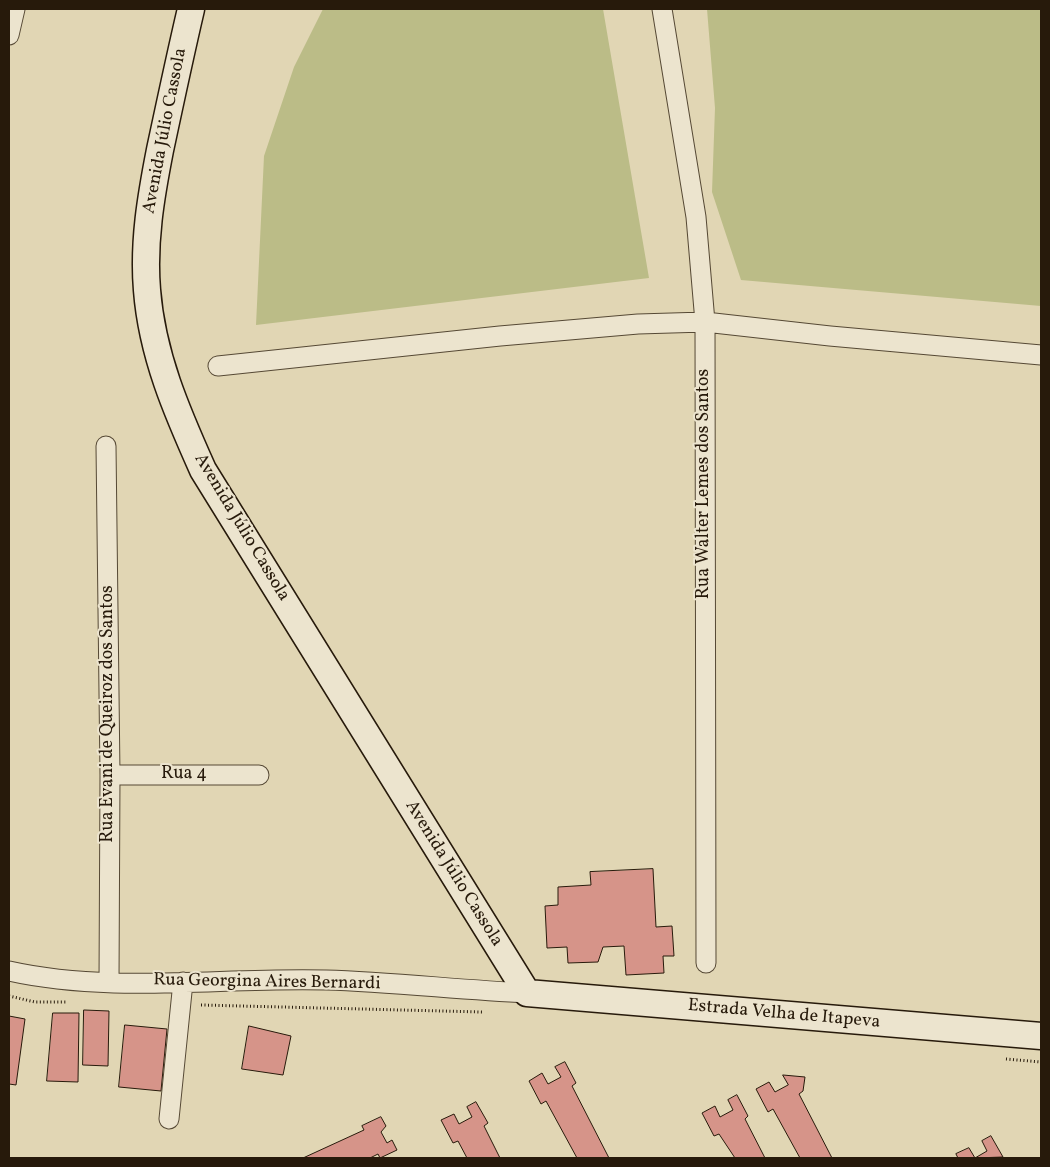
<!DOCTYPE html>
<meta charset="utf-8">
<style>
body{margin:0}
#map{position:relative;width:1050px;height:1167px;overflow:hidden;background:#e1d6b4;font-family:Vollkorn,serif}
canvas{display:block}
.frame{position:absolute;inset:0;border:10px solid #271a0b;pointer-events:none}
</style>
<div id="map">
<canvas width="1050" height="1167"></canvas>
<div class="frame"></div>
</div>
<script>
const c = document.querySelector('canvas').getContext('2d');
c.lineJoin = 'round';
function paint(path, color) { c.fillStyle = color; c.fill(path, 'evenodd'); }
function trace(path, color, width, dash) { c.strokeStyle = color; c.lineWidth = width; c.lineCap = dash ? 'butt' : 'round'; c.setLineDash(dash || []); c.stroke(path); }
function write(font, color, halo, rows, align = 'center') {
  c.font = font + ' Vollkorn,serif'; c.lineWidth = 4; c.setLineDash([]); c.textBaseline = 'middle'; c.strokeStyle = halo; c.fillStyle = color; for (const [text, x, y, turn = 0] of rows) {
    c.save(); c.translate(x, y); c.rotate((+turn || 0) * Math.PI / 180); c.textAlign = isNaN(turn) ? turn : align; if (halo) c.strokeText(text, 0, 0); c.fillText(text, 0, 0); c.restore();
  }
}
paint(new Path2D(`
 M323,9H603L649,278L256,325L264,156L294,67Z
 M707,9H1041V306L741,280L712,192L715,108Z`), '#bbbc87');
const building = new Path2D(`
 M653,869L656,927L672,926L674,956H663L664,973L626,975L624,946L603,947L598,962L568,963L567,947L547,948L545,906L558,905V887L591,885L590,872Z
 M84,1010L109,1011L108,1066L83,1065Z
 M53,1013H79L78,1082L47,1081Z
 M9,1016L25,1019L16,1085L9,1084Z
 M125,1025L167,1029L161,1091L119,1087Z
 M249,1026L291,1036L283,1075L242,1069Z
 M565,1062L576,1083L572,1086L609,1158H577L546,1101L541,1104L529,1081L542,1073L548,1084L561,1077L555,1067Z
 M783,1075L805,1077L803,1091L799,1094L832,1158H800L773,1109L768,1112L756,1089L769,1082L775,1092L788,1085Z
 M737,1095L748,1116L745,1119L765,1158H735L719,1134L714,1136L702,1113L715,1106L720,1117L733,1110L728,1100Z
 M476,1102L488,1123L484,1126L500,1158H467L458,1141L453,1143L441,1120L454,1114L459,1124L472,1117L467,1107Z
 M381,1117L386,1126L381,1132L387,1143L392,1140L397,1150L380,1158L378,1154L370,1158H303L364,1130L362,1126Z
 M991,1136L1003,1157L975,1158L987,1151L982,1141Z
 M969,1148L975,1158H958L956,1154Z`);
paint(building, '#d69489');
trace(building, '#271a0b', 1);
const street = new Path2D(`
 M662,9L696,217L705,322L706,963
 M9,35L15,9
 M218,366L500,336L638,324L705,322L830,336L1041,355
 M106,446L110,775L109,982
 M110,775H259
 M9,971C112,994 221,977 326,980C393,982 460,990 527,993
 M169,1119L183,982`);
const secondary = new Path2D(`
 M191,9C180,56 170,103 160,150C151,196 143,242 147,290C152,355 177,412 203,470L527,993L1041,1036`);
trace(street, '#564935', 21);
trace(secondary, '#271a0b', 29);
trace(new Path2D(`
 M9,996L35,1002H67
 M201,1005L482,1012
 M1006,1059L1041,1062`), '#271a0b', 3, [1, 2.5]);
trace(street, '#ece4ce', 19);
trace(secondary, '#ece4ce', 26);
write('18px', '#271a0b', '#ece4ce', [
 ["Avenida Júlio Cassola",166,131,-79],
 ["Rua Walter Lemes dos Santos",705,484,-90],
 ["Avenida Júlio Cassola",241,528,59],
 ["Rua Evani de Queiroz dos Santos",109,714,-90],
 ["Rua 4",184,775],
 ["Avenida Júlio Cassola",453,874,58],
 ["Rua Georgina Aires Bernardi",267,983,1],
 ["Estrada Velha de Itapeva",784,1015,5]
]);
</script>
